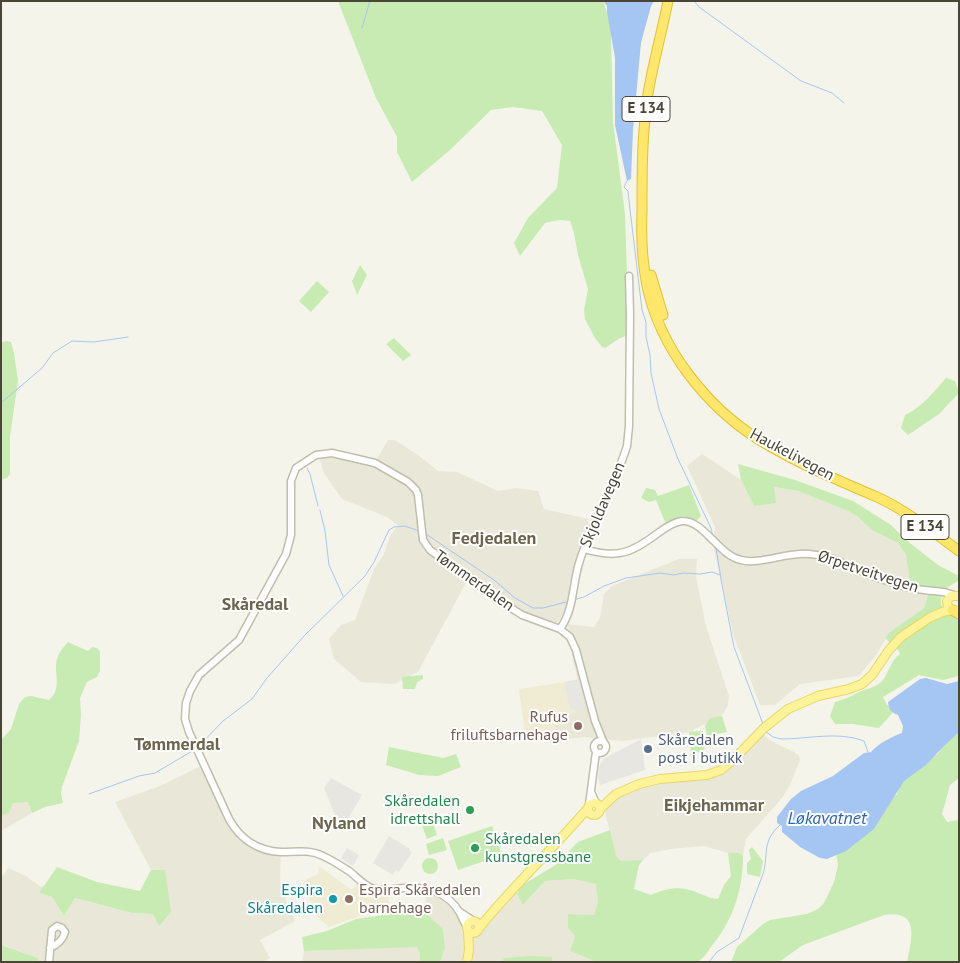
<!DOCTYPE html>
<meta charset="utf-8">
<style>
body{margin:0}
#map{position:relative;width:960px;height:963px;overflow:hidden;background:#f5f4ea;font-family:"PT Sans",sans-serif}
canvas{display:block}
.frame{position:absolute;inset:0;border:2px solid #4a4637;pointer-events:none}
</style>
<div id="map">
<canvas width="960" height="963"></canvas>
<div class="frame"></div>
</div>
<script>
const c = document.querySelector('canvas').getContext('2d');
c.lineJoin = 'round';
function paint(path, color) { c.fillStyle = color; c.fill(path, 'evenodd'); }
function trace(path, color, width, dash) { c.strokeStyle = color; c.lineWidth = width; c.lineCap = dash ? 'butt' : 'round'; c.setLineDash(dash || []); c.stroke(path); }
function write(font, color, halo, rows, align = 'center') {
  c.font = font + ' "PT Sans",sans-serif'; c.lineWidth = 4; c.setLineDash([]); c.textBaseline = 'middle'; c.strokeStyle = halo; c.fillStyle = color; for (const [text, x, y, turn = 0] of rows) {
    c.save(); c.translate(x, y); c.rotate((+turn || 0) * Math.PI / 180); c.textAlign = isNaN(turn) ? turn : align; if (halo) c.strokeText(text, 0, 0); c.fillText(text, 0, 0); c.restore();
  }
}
paint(new Path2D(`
 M388,440H395L418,455L438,471L457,472L498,491L516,488L538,491L544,509L588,519L589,529L566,609L558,622L535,620L468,579L418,672L394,684L361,682L334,659L329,639L341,625L355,620L374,569L384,554L390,536L396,528L399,526L387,517L342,499L324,473L319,457L341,452L363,459H377Z
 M702,454L741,480L754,506L774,487L798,491L848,511L857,516L872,530L898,543L906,555L910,582L928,595L924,608L890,632L876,655L859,676L800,684L775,705H760L733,634L713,545L715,527L687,466Z
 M679,559H697L696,577L706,626L729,696L728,705L724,713L715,720L694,729L692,732L622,741L584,737L569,739L565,731L563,730L551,733L541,702L578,681L573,661L568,624L594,627L600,618L604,594L612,586Z
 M762,731L766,737L775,743L794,752L799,756L800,760L790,785L782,798L746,839L743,856L739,853H728L704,846L671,849L651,853L643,860L629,862H621L616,857L605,812L613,796L636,785L722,770Z
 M203,765L235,826L261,848L281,849L280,881L282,891L295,921L260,940L270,958L263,962H38V958L1,945V879L8,868L26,876L41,887L45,885L39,893L52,897L64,916L75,898L132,913L153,914L159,925L165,870H151L115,802L160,786Z
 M24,801L28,802L32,813L1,831V816L9,813L13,803Z
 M573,879L597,884L598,902L594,915L568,914V928L575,936L570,951L596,962H553L552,957L504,958L501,962H440L445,948L443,929L423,911L425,907L427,889L438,893L467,921L477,929L518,890L517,894L523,905L545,881Z
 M405,947H417L420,954L419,962H302L304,951Z`), '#e9e7d8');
paint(new Path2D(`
 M564,682L570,708L576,710L575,714H568L567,725L559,727L558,725L554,726L555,729L525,735L519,689Z
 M319,866L352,890L358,883L372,893L387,892L390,905L329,927L316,916L303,881L318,874Z`), '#efecd3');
paint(new Path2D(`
 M338,1H603L610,21L611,34L613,122L625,214L629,335L620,338L605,348L602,347L595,338L585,319L584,310L588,289L578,255L574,233L570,221L559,220L545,223L520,256L514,243L528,218L557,188L562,145L542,111L513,107L491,110L450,150L412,182L397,152V137L376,98Z
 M360,265L367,275L357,295L352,281Z
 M317,281L329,292L311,312L299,301Z
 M394,338L411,355L403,361L386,344Z
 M7,341L11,342L14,353L18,381L10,436V474L7,478L1,480V342Z
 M946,378L955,381L959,393L939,414L908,435L901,428L905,415C922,407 934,392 946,378Z
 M738,464L795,480L853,501L891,525L906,540L938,565L957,575L959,580C955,584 949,585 945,590C935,603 944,615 959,616V676L943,680L919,675L883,697L887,705L896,709L879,728L853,724H835L830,716L835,702C844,699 849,698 857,693C865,688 875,689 882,681C890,672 890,660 900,654L899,651L885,638L890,632L924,608L928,595L910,582L906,555L898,543L872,530L857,516L848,511L798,491L774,487L776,503L754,506L741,480Z
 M689,485L701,516L695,522L684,516L665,522L656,500L649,502L641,498L646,488L655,490L658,496Z
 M68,642L88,651L92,647L97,648L100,652V671L97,677L87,682L80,698L81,715L79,741L62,787L61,793L63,803L45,807L32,813L28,802L13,803L9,813L1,816V740L11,729L19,704L25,697L31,696L49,700C63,689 53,671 57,659C59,652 64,647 68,642Z
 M423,675V679L417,682L415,689H403L402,677Z
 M722,716L727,732L707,736L705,726L710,718Z
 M959,730V778L950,785L942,814L947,822L959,820V962H907C912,939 920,909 884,915L803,945L779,962H731L737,947L763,924L770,920L807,914L818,909L824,903L834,882L838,865L835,848L842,845L897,794L902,779L922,760L938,754L949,735Z
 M703,731L704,752L691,753L689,732Z
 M389,747L443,758L456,754L461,767L438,776L419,775L386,765Z
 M431,817L437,835L427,839L420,820Z
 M492,826L502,855L458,870L448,841Z
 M610,830L616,856L621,861L643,860L639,865L634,889L651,895C667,888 681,885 698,893C704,895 711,899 718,899L724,885L731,876L728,853H739L743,856C743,888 734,918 714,943C709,949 706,956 699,961L596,962L570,951L575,936L568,928V914L594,915L598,902L596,884L573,879L545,881L523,905L517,894L521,886L557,864L578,842Z
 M443,838L447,850L429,855L426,844Z
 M752,847L763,861L760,877L747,874V863L751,859L749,850Z
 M422 866a8 8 0 1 1 16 0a8 8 0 1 1-16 0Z
 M57,867L97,882L140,891L151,870H165L171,912L159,926L153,914L132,913L75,898L64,916L52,897L39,893Z
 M410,909L423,911L443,929L445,948L440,962H419L420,954L417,947L304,951L302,937L327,931L356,919L391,914Z
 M1,945L38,958V962H1Z
 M531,956L552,957L553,962H501L504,958Z`), '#c7ebb2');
paint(new Path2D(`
 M579,679L588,707L576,710L570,708L564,682Z
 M641,739L645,770L600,785L598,778L600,764L605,758Z
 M331,778L362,795L345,824L338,822L324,788Z
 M389,836L410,849L409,850L412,852L399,872L396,870L393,875L373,863Z
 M347,848L359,855L353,866L341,858Z`), '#e7e6e1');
paint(new Path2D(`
 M603,1H654L651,6L641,43L633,130L631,179L627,181L615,125V58L607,12V6Z
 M926,678L947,684L959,681V732L943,747L926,765L904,781L874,829L846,851L827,859L820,858L800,847L782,832V826L777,823V817L791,799L801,791L833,776L864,753L871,752C879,743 891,737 902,733L903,726L898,715C891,712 889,710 888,702L920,679Z`), '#a5c6f3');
trace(new Path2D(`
 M694,1L699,7L801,81L832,93L844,103
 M362,28L370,1
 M627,181L624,187L628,191L629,201L642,310L646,322V337L650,355L651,373L659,409L678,459L711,528L713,537
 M1,403L42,368L53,353L72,341L94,342L128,337
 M307,468L310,474L318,506
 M320,510L325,531L329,565L343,596
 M426,534L494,580L515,598L533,608H543L570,601
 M716,548L722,585L734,647L763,724
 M573,600L584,597L604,586L626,578L660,573L674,575L683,573L700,574L712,572L720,575
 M765,731L773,737L781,739C809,739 837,731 864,741L868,752
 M199,746L223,721L252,699L267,678L305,635L365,576L374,562L389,530L394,527L404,526L420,531
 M89,794L139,776L155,773L194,750
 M709,962L717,952L739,938L763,874C769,854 761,842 780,825`), '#a5c6f3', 1);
const minor = new Path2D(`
 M584,549C617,559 632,553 658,533C665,528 673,522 682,521C704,520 718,555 741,560C760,565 786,552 809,554C836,556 858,572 884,580C897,584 911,589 924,590C938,592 940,590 954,595
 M560,629C575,608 572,583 580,560C593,521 615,485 627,446L629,426L630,315L629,276
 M594 747a6 6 0 1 1 12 0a6 6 0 1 1-12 0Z
 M591,792L596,803
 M589,805L596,752
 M460,912L472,920
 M467,927C464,922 462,918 460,913C448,892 426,886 404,888C394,889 384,891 374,889C364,886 357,877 349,871C341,866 332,860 323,856C309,849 296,852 281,852C258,851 240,839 229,819L189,732L185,719L186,703L190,691L199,675L239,640L286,554L291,535V481L296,468L316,455L332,453L375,463L408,482L416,490L418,495L423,540L430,550L511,608L522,615L560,629L570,637L576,650L595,721L603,741
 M49,962L52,930L57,926L62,928L65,932C63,940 57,945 50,948`);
const major = new Path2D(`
 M955,610L948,608L947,601L951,596H959
 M588 809a6 6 0 1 1 12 0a6 6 0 1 1-12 0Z
 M600,809L616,794L639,784L660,779L707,775L721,770L732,761L764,728L788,709L818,696L849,689L862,684L872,675L889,650L901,637L929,618L942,612L952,610
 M467 927a6 6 0 1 1 12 0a6 6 0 1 1-12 0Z
 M479,928C513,886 553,849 588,808
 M467,962L469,950L468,931`);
const highway = new Path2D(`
 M668,1C662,32 653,63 648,94C642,133 642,171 642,211C641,236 642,261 647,286C660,348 706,406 758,439C795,462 837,480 877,497C906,510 933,532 959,551
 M651,275L663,315
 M952,610L959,614`);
trace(minor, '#c1beac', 9);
trace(major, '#e8d765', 10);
trace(highway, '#e3c136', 11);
trace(minor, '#fff', 6);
trace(major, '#fff399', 8);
trace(highway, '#ffe76b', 9);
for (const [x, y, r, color] of [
 [578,726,5,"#8d6e63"],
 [648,749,5,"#5c6f8a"],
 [470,810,5,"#2e9e5b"],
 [475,848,5,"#2e9e5b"],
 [333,899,5,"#0f9aa8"],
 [349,899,5,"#8d6e63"]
]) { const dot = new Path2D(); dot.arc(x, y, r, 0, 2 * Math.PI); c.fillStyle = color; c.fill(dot); trace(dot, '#fff', 2); }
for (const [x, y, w] of [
 [646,109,48],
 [925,527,48]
]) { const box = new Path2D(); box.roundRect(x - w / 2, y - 12.5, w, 25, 4); c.fillStyle = '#fff'; c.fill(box); trace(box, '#4a4637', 1); }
write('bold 15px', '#4a4637', null, [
 ["E 134",646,109],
 ["E 134",925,527]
]);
write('16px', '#4a4637', '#fff', [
 ["Haukelivegen",792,455,28],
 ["Skjoldavegen",603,505,-67],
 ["Ørpetveitvegen",868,572,18],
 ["Tømmerdalen",474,581,35]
]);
write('16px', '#785e54', '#fff', [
 ["Rufus",568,717],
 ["friluftsbarnehage",568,735],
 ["Espira Skåredalen",359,890,"left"],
 ["barnehage",359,908,"left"]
], 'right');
write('16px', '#4e5e75', '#fff', [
 ["Skåredalen",658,740],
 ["post i butikk",658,758]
], 'left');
write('16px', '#27864d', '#fff', [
 ["Skåredalen",460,801],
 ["idrettshall",460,819],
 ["Skåredalen",485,839,"left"],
 ["kunstgressbane",485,857,"left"]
], 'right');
write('16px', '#0d838f', '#fff', [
 ["Espira",323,890],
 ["Skåredalen",323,908]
], 'right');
write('bold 18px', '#6d664e', '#fff', [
 ["Fedjedalen",494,539],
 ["Skåredal",255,605],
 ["Tømmerdal",177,745],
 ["Eikjehammar",714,806],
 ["Nyland",339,824]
]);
write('italic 18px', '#2b66bb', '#fff', [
 ["Løkavatnet",827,819]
]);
</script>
